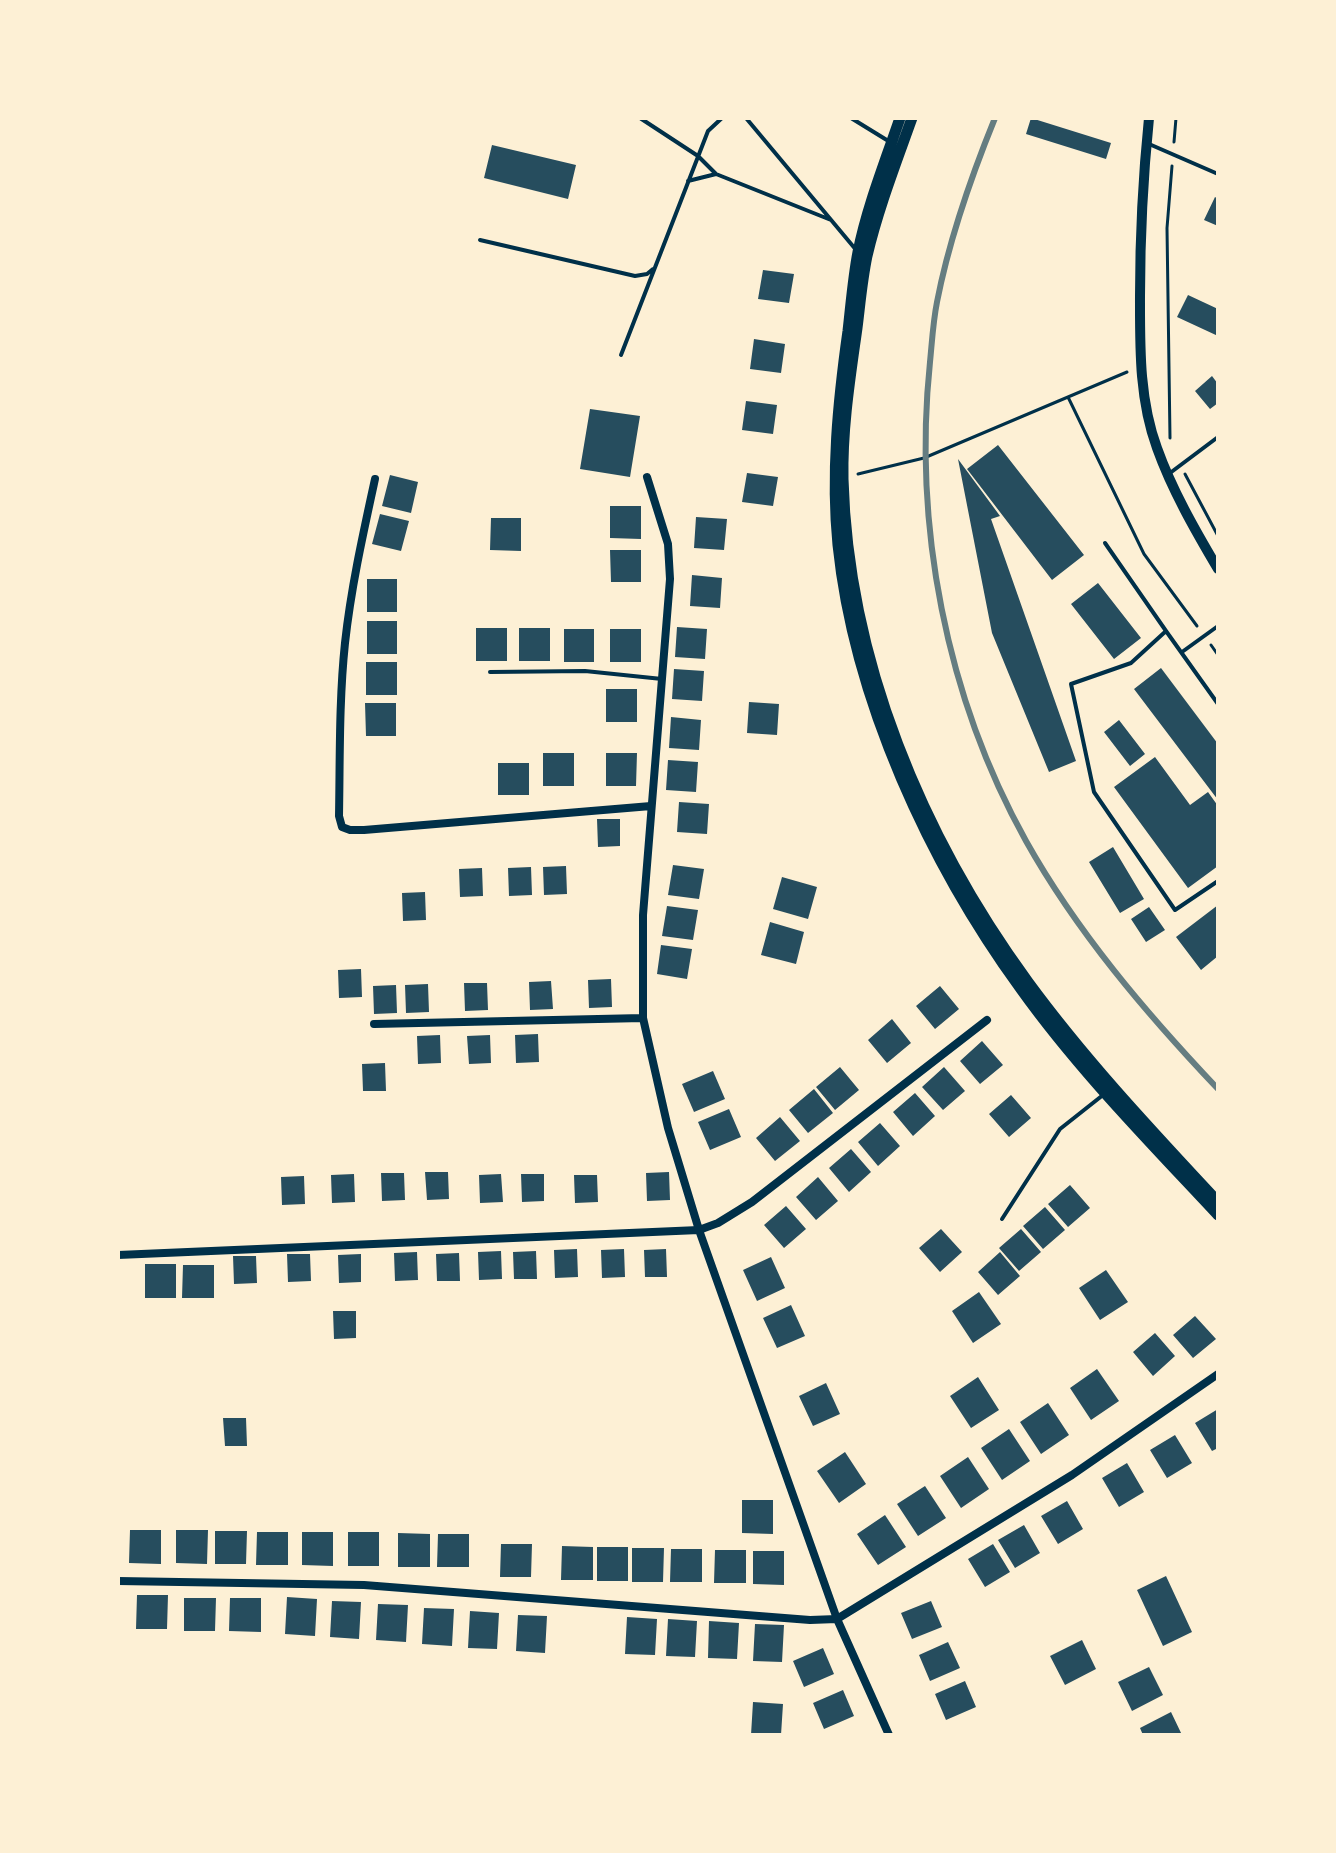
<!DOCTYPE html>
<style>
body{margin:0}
#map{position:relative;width:1336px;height:1853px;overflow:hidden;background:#fdf0d5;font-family:"Work Sans",sans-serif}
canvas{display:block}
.frame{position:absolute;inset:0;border:120px solid #fdf0d5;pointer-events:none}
</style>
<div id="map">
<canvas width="1336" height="1853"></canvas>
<div class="frame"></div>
</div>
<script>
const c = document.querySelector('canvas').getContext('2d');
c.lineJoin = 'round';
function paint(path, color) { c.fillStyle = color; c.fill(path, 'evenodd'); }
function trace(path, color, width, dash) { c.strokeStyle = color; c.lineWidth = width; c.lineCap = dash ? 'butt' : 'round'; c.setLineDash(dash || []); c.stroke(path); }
paint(new Path2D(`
 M1031,118L1111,143L1106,159L1026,134Z
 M492,145L576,165L568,199L484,178Z
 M1215,197L1218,199V226L1204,220Z
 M763,270L794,274L789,303L758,299Z
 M1188,295L1218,309V336L1177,317Z
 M754,339L785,344L781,373L750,369Z
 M1212,376L1218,384V403L1210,409L1195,391Z
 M746,401L777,405L773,434L742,430Z
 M590,409L640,416L630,477L580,469Z
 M998,445L1084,555L1052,580L967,469Z
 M958,459L1000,516L991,519L1076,761L1049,772L992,633Z
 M747,473L778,477L773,506L742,502Z
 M390,475L418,482L411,513L382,506Z
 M610,506H641V539L610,538Z
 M380,514L409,521L401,551L372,544Z
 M696,517L727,519L724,550L694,548Z
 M491,518H521V551L490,550Z
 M610,550H641V582H611Z
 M692,575L722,578L720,608L690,606Z
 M367,579H397V612H367Z
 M1098,583L1141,638L1114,659L1071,604Z
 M367,621H397V654H367Z
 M677,627L707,629L705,659L675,657Z
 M476,628H507V661H476Z
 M519,628H550V661H519Z
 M564,629H594V662H564Z
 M610,629H641V662H610Z
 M366,662H397V695H366Z
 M1161,668L1218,744V800L1134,689Z
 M674,669L704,671L702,701L672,699Z
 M606,689H637V722H606Z
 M749,702L779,704L777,735L747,733Z
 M365,703H396V736H366Z
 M671,717L701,720L699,750L669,748Z
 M1119,720L1145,754L1130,766L1104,732Z
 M543,753H574V786H543Z
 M606,753H637L636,786H606Z
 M1155,757L1190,805L1208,792L1218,806V866L1188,888L1114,787Z
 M668,760L698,762L696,792L666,790Z
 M498,763H529V795H498Z
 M679,802L709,804L707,834L677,832Z
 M597,819H620V846L598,847Z
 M1113,847L1144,899L1120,913L1089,862Z
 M673,865L704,869L699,899L668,895Z
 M566,866L567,894L544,895L543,867Z
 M531,867L532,895L509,896L508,868Z
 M482,868L483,896L460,897L459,869Z
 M782,877L817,887L808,919L773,909Z
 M425,892L426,920L403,921L402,893Z
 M1218,905V956L1201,970L1176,937Z
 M667,906L698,910L693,940L662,936Z
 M1149,907L1165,930L1146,942L1131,919Z
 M770,922L804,932L796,964L761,955Z
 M661,945L692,949L687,979L657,974Z
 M361,969L362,997L339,998L338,970Z
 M611,979L612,1007L589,1008L588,980Z
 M551,981L553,1009L530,1010L529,982Z
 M464,983H487L488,1010L465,1011Z
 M428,984L429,1012L406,1013L405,985Z
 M396,985L397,1013L374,1014L373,986Z
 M940,986L959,1009L935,1029L916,1006Z
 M892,1019L911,1043L887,1063L868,1040Z
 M538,1034L539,1062L516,1063L515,1035Z
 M440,1035L441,1063L418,1064L417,1036Z
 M490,1035L491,1063L469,1064L467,1036Z
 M982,1041L1003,1065L980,1084L960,1061Z
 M385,1063L386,1091H363L362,1064Z
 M840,1067L859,1090L835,1110L816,1087Z
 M944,1067L965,1091L943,1110L922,1087Z
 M713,1071L725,1099L694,1112L682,1084Z
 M814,1089L833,1113L808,1133L789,1110Z
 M915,1093L935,1116L913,1136L893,1112Z
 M1011,1095L1031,1118L1009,1137L989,1114Z
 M729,1109L741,1137L710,1150L698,1122Z
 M780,1117L800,1141L775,1161L756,1138Z
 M880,1123L900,1146L878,1166L858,1142Z
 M851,1149L871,1172L849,1192L829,1168Z
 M425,1172H448L449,1199L427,1200Z
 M669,1172L670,1200L647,1201L646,1173Z
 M381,1173H404L405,1200L382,1201Z
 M354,1174L355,1202L332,1203L331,1175Z
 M501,1174L503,1202L480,1203L479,1175Z
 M521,1174H544V1201L522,1202Z
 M574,1175H597L598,1202L575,1203Z
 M304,1176L305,1204L282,1205L281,1177Z
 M818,1177L838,1201L816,1220L796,1197Z
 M1070,1185L1090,1208L1068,1227L1048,1204Z
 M786,1206L806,1229L784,1248L764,1225Z
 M1045,1207L1065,1230L1043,1249L1023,1226Z
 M941,1229L962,1252L940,1272L919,1248Z
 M1021,1229L1041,1252L1019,1271L999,1248Z
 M577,1249L578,1277L555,1278L554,1250Z
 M624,1249L625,1277L602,1278L601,1250Z
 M666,1249L667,1277H645L644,1250Z
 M501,1251L502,1279L479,1280L478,1252Z
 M536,1251L537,1279H514L513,1252Z
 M417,1252L418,1280L395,1281L394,1253Z
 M1000,1252L1020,1276L998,1295L978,1272Z
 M459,1253L460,1281H437L436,1254Z
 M287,1254H310L311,1281L288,1282Z
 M361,1254V1282L339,1283L338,1255Z
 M233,1256H256L257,1283L234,1284Z
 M771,1257L785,1288L757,1301L743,1270Z
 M145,1264H176V1298H145Z
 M183,1265H214V1298H182Z
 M1106,1270L1128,1302L1100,1320L1079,1288Z
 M979,1292L1001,1324L973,1343L952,1311Z
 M791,1305L805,1336L777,1348L763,1318Z
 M333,1311H356V1338L334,1339Z
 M1195,1316L1216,1339L1193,1358L1173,1335Z
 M1155,1333L1175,1356L1153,1376L1133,1352Z
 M1097,1369L1119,1401L1091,1420L1070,1388Z
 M978,1377L999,1410L971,1428L950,1396Z
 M826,1383L840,1414L813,1426L799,1396Z
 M1048,1403L1069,1435L1041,1454L1020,1422Z
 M1218,1409V1448L1212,1451L1195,1423Z
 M223,1418H246L247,1446H225Z
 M1009,1429L1030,1461L1002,1480L981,1448Z
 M1175,1435L1192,1463L1167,1478L1150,1450Z
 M845,1452L866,1484L839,1503L817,1471Z
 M968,1457L989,1489L961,1508L940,1476Z
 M1127,1463L1144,1492L1119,1507L1102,1478Z
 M925,1486L946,1518L918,1536L897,1504Z
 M742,1500H773V1534L742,1533Z
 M1067,1501L1083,1529L1058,1544L1041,1516Z
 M885,1515L906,1547L878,1565L857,1534Z
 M1024,1525L1040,1553L1015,1568L998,1540Z
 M130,1530H161V1564L129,1563Z
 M176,1530H208L207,1564L176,1563Z
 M215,1531H247L246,1564H215Z
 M257,1532H288V1565H256Z
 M302,1532H333V1566L302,1565Z
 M348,1532H379V1566H348Z
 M398,1533L430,1534V1567H398Z
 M438,1534H469V1567H437Z
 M501,1544H532L531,1577H500Z
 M993,1544L1010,1572L985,1587L968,1559Z
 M562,1546L593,1547V1580H561Z
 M597,1547H628V1581H597Z
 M632,1548H664L663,1582H632Z
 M671,1549H702V1582H670Z
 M715,1550H746V1583H714Z
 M753,1551H784V1585L753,1584Z
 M1166,1576L1192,1632L1163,1646L1137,1590Z
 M137,1595H168L167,1629H136Z
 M287,1597L317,1599L315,1636L285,1634Z
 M184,1598H216L215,1631H184Z
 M230,1598H261V1632L229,1631Z
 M332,1601L361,1602L359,1639L330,1637Z
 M931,1601L942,1627L912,1639L901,1613Z
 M378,1604L408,1605L406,1642L376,1640Z
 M424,1608L454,1609L452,1646L422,1644Z
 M470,1611L499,1613L497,1649L468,1648Z
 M518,1615L547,1616L545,1653L516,1651Z
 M627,1617L657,1619L655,1655L625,1654Z
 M668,1619L697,1621L695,1657L666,1656Z
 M709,1621L739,1623L737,1659L708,1658Z
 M755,1624L784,1625L782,1662L753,1661Z
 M1082,1640L1096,1669L1065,1685L1050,1656Z
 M948,1642L960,1668L930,1681L919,1655Z
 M823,1648L834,1674L804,1687L793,1661Z
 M1149,1667L1163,1695L1132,1711L1118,1682Z
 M965,1681L976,1707L946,1720L935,1694Z
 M843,1690L854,1716L824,1729L813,1703Z
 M753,1702L783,1704L781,1735H751Z
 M1171,1712L1182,1735H1143L1140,1728Z`), '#264d5e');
trace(new Path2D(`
 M1174,142L1176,118
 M1068,397L1144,554L1197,626
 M1170,438L1167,228L1172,166
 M858,474L924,458L1127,372
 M1185,474L1218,536
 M1211,645L1218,655`), '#003049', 3);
trace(new Path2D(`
 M640,118L698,156L716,174L831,220
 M746,118L857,251
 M851,118L890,142
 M1149,144L1218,174
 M688,181L716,174
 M480,240L635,276L647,274L653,269
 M621,355L708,131L722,118
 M1170,473L1218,437
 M1105,543L1166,631
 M1182,652L1218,626
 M490,672L585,671L662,679
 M1218,704L1166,631L1131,663L1071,684L1094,792L1175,910L1218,881
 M1002,1219L1060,1129L1103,1095`), '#003049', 4);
trace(new Path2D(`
 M647,477L668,544L670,579L643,915V1018L668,1128L699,1230L837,1619L889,1735
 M375,479C363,534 351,588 345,643C339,700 340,758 339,816L342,827L350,830H364L651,806
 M374,1024L643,1018
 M118,1255L699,1230L718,1223L752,1202L987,1020
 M118,1581L364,1585L810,1620L837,1619L1072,1475L1218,1374`), '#003049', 8);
trace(new Path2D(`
 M1149,118C1143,177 1140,236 1140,296C1140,347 1139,399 1157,448C1172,490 1195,530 1218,569`), '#003049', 10);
trace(new Path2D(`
 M900,118C885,162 867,207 858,252C853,278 851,305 848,331C838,402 831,474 838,545C854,700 930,864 1021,989C1079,1070 1150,1142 1218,1215
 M912,118C896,163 878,209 867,256C862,280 860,304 857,328C850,378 842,428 843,479C848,660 922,837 1028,982C1086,1061 1152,1131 1218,1202`), '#003049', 11);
trace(new Path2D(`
 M995,118C971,177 949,240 937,302C933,322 932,342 930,362C913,525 946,697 1026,841C1077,932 1146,1013 1218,1089`), '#657d81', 6);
</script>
